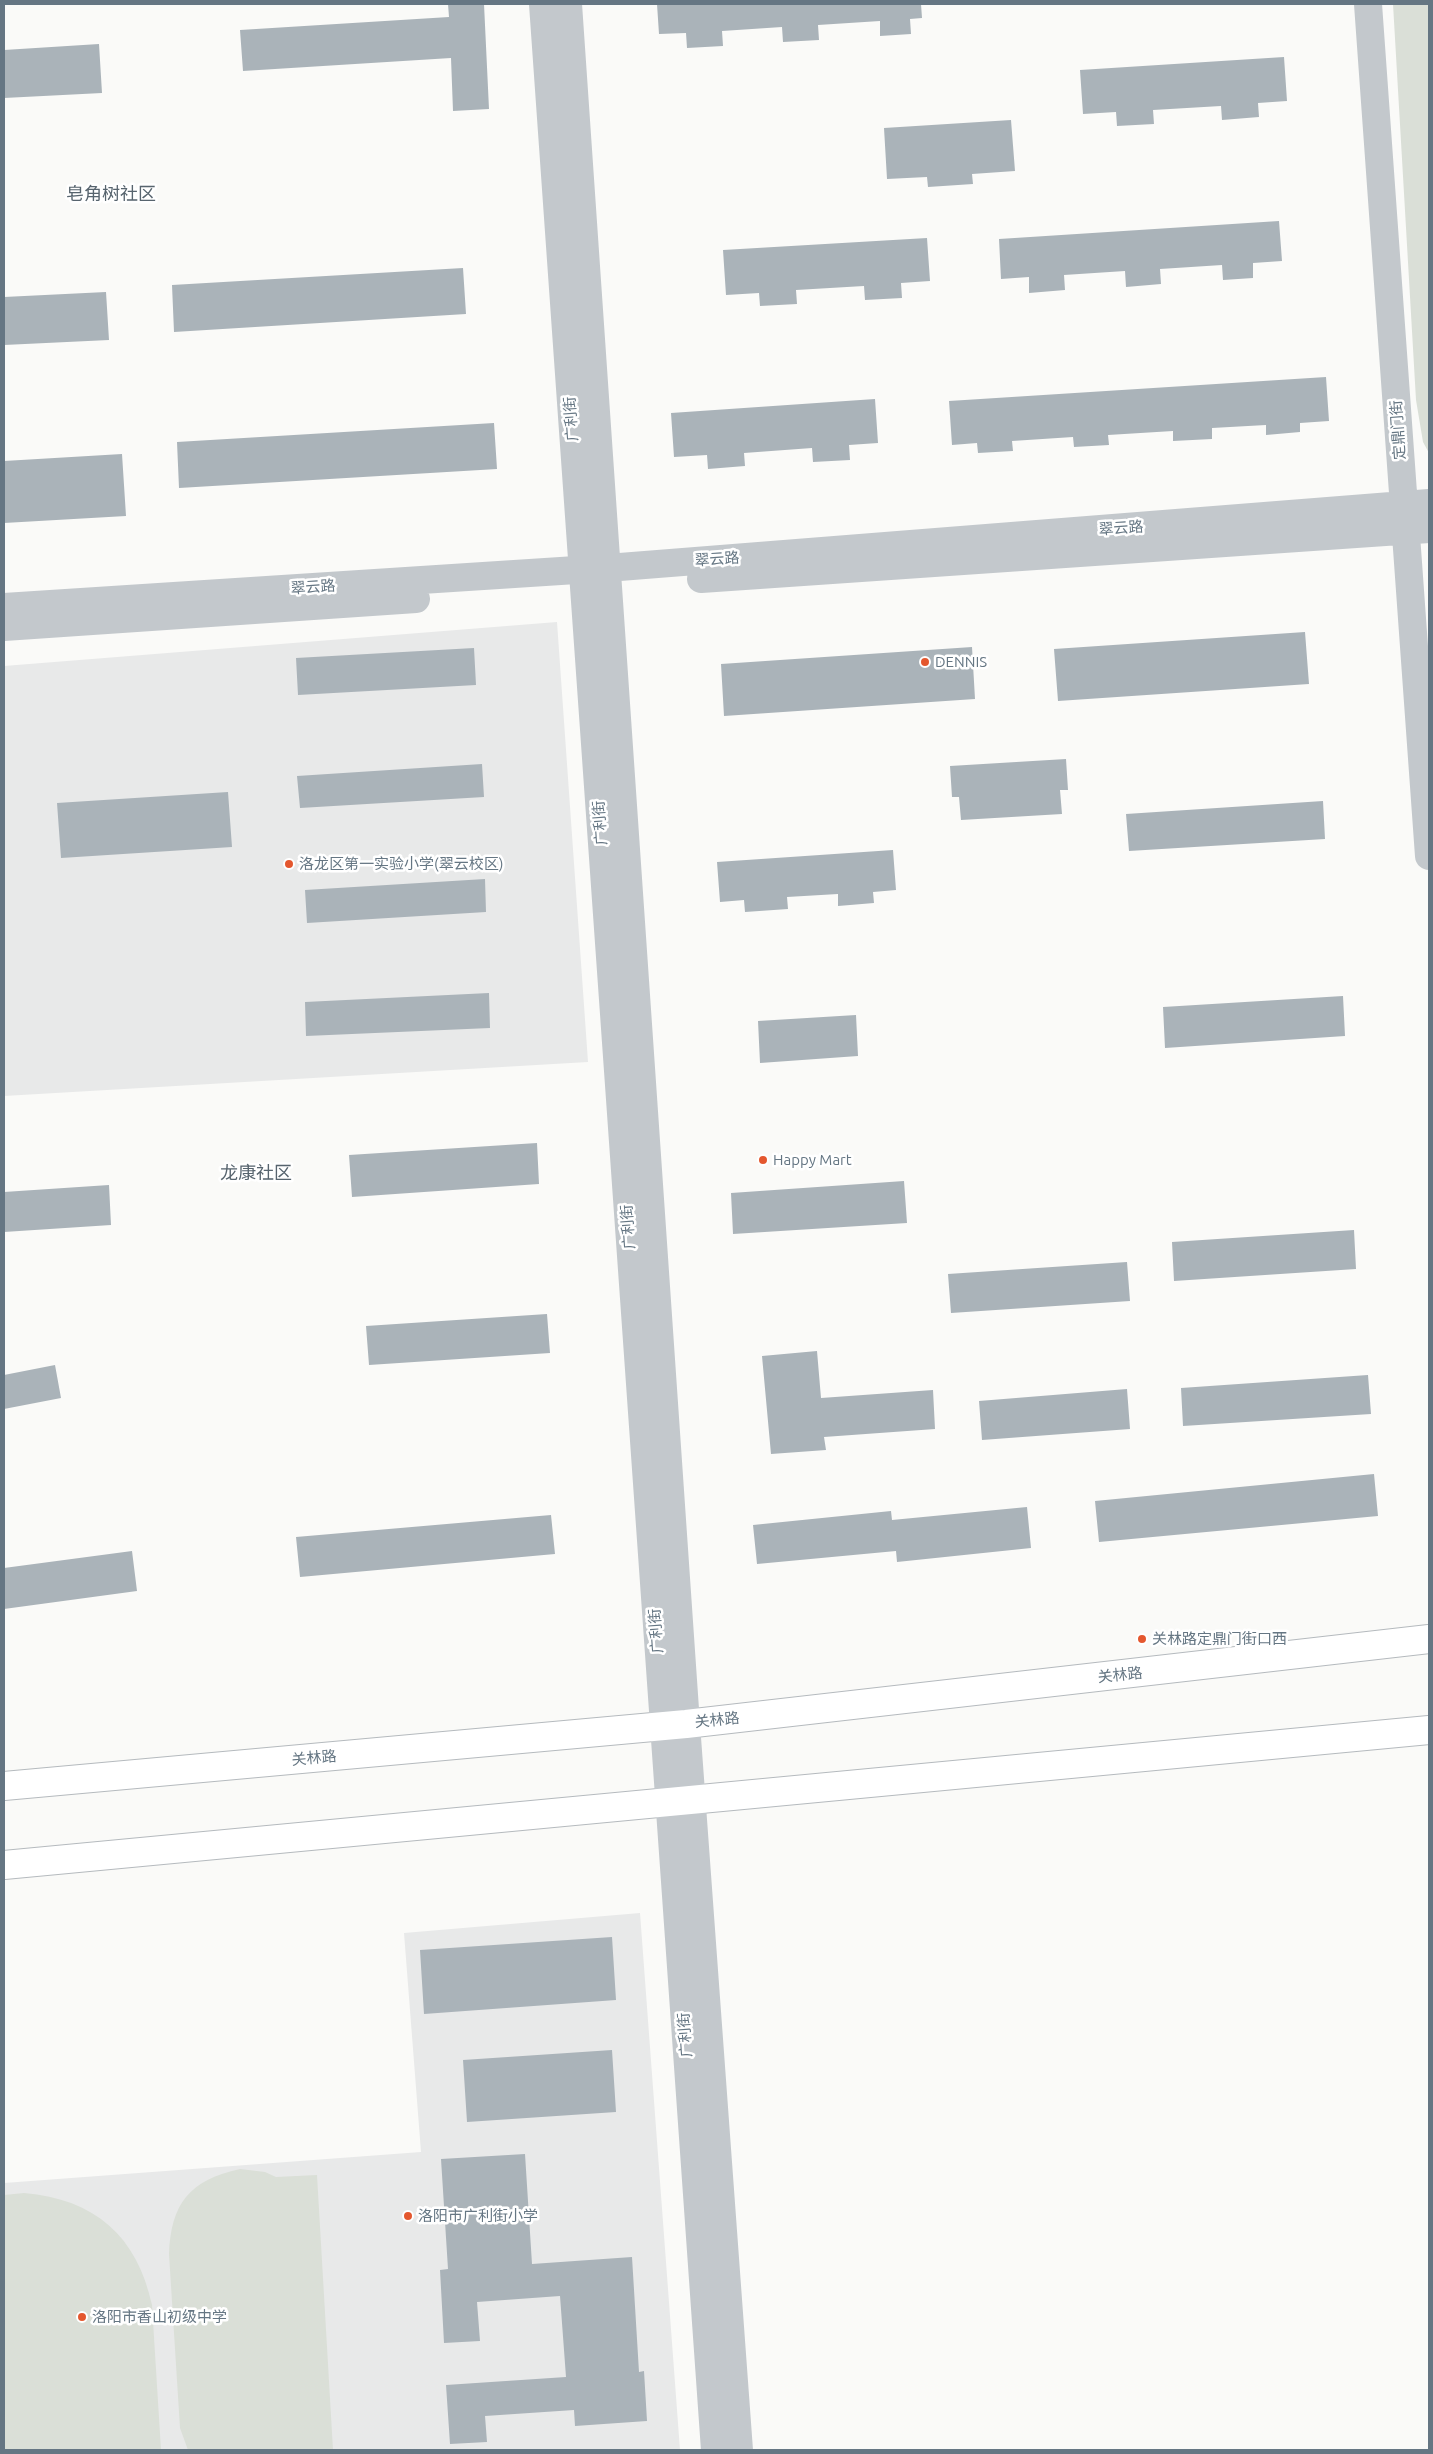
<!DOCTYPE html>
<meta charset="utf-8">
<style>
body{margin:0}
#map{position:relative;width:1433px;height:2454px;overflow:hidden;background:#fafaf8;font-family:Ubuntu,sans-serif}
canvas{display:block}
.frame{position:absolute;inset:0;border:5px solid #657683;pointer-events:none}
</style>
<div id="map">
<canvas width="1433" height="2454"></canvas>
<div class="frame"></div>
</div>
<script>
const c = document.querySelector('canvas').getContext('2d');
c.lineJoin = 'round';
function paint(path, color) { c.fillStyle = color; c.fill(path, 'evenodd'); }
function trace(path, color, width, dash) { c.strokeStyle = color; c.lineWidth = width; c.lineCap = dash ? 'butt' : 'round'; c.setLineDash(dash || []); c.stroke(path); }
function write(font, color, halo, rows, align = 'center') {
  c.font = font + ' Ubuntu,"Noto Sans SC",sans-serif'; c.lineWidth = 5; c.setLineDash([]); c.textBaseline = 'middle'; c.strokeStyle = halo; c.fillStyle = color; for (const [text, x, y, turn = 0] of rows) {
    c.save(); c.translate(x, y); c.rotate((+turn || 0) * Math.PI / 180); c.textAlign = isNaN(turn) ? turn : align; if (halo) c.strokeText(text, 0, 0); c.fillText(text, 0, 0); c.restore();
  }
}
paint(new Path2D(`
 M557,622L588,1062L4,1096V666Z
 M640,1913L680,2450H4V2183L421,2152L404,1933Z`), '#e8e9e9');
paint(new Path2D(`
 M1393,4H1429V453L1423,442L1416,400Z
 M240,2169L265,2172L276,2177L317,2175L333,2450H188L180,2428L169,2254C171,2203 190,2180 240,2169Z
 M24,2193C95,2199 137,2236 152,2305L161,2450H4V2195Z`), '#dadfd7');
paint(new Path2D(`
 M448,4H484L489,109L453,111L451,58L243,71L240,30L449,17Z
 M657,4H921L922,18L910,19L911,34L880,36V21L818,25L819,40L783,42L782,27L722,31L723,46L687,48L686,33L659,34Z
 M99,44L102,93L4,98V50Z
 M1284,57L1287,101L1258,103L1259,117L1222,120L1221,106L1153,110L1154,124L1117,126L1116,112L1083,114L1080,70Z
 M1011,120L1015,171L972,174L973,184L928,187L927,177L887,179L884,128Z
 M1279,221L1282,261L1253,263V278L1223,280L1222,265L1160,269L1161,284L1126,287L1125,271L1064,275L1065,290L1029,293V277L1001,279L999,239Z
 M927,238L930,281L901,283L902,298L865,300L864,286L796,290L797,304L760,306L759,293L726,295L723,250Z
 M463,268L466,314L174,332L172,285Z
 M106,292L109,340L4,345V297Z
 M1326,377L1329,421L1300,423V432L1266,435V425L1212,428V439L1173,441V431L1108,435L1109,445L1074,447L1073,437L1012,441L1013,451L978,453L977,443L952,445L949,401Z
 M875,399L878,443L849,445L850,460L813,462L812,448L744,453L745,466L708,469L707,455L674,457L671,413Z
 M494,423L497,469L179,488L177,442Z
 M122,454L126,516L4,523V461Z
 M1305,632L1309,684L1058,701L1054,649Z
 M972,647L975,699L724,716L721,664Z
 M474,648L476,685L298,695L296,658Z
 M1066,759L1068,790H1060L1062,814L961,820L959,797H952L950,766Z
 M482,764L484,797L300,808L297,776Z
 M228,792L232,847L61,858L57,803Z
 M1323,801L1325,839L1129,851L1126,814Z
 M893,850L896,890L873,892L874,903L838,906V894L787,897L788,909L745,912L744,900L720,902L717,862Z
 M485,879L486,912L307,923L305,890Z
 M489,993L490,1028L306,1036L305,1002Z
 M1343,996L1345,1036L1165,1048L1163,1007Z
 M856,1015L858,1056L760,1063L758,1021Z
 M537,1143L539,1184L352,1197L349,1155Z
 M904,1181L907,1223L733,1234L731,1193Z
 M109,1185L111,1225L4,1232V1192Z
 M1354,1230L1356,1269L1174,1281L1172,1242Z
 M1127,1262L1130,1301L951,1313L948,1274Z
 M547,1314L550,1353L369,1365L366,1326Z
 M817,1351L821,1398L933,1390L935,1429L824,1437L826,1450L771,1454L762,1356Z
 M55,1365L61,1398L4,1409V1375Z
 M1368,1375L1371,1414L1183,1426L1181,1388Z
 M1127,1389L1130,1429L982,1440L979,1401Z
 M1374,1474L1378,1516L1099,1542L1095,1501Z
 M1027,1507L1031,1548L897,1562L896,1551L757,1564L753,1525L891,1511L892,1520Z
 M551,1515L555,1554L300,1577L296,1537Z
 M132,1551L137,1591L4,1609V1568Z
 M612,1937L616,2000L424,2014L420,1950Z
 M612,2050L616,2112L467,2122L463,2060Z
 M525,2154L532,2264L632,2257L639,2372L644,2371L647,2421L575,2426L574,2410L485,2416L487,2442L450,2444L446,2385L566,2377L560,2296L477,2302L480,2341L444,2343L440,2270L448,2269L441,2159Z`), '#aab3b9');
const major = new Path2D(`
 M4,1786L686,1724L1429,1639
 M4,1865L1429,1730`);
trace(major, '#b5babe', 30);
trace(new Path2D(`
 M543,4L715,2450
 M568,4L686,1724L739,2450
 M1368,4L1429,856
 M701,579L1429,529
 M4,607L607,568L1429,503
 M4,627L416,599`), '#c3c8cc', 28);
trace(major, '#fff', 28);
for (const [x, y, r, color] of [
 [925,662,5,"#e4572e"],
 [289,864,5,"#e4572e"],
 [763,1160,5,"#e4572e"],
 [1142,1639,5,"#e4572e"],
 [408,2216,5,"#e4572e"],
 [82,2317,5,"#e4572e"]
]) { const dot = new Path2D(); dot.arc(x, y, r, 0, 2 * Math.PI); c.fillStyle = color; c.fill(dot); trace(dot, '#fff', 2); }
write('15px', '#657683', '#fff', [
 ["广利街",571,419,-94],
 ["定鼎门街",1398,430,-94],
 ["翠云路",1121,528,-4],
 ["翠云路",717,559,-4],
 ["翠云路",313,587,-4],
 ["广利街",600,823,-94],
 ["广利街",628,1227,-94],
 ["广利街",656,1631,-94],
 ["关林路",1120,1675,-6],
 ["关林路",717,1720,-6],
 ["关林路",314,1758,-5],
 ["广利街",685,2035,-94]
]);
write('15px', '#657683', '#fff', [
 ["DENNIS",935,662],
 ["洛龙区第一实验小学(翠云校区)",299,864],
 ["Happy Mart",773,1160],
 ["关林路定鼎门街口西",1152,1639],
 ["洛阳市广利街小学",418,2216],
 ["洛阳市香山初级中学",92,2317]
], 'left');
write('18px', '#57646e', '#fff', [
 ["皂角树社区",111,194],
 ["龙康社区",256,1173]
]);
</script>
